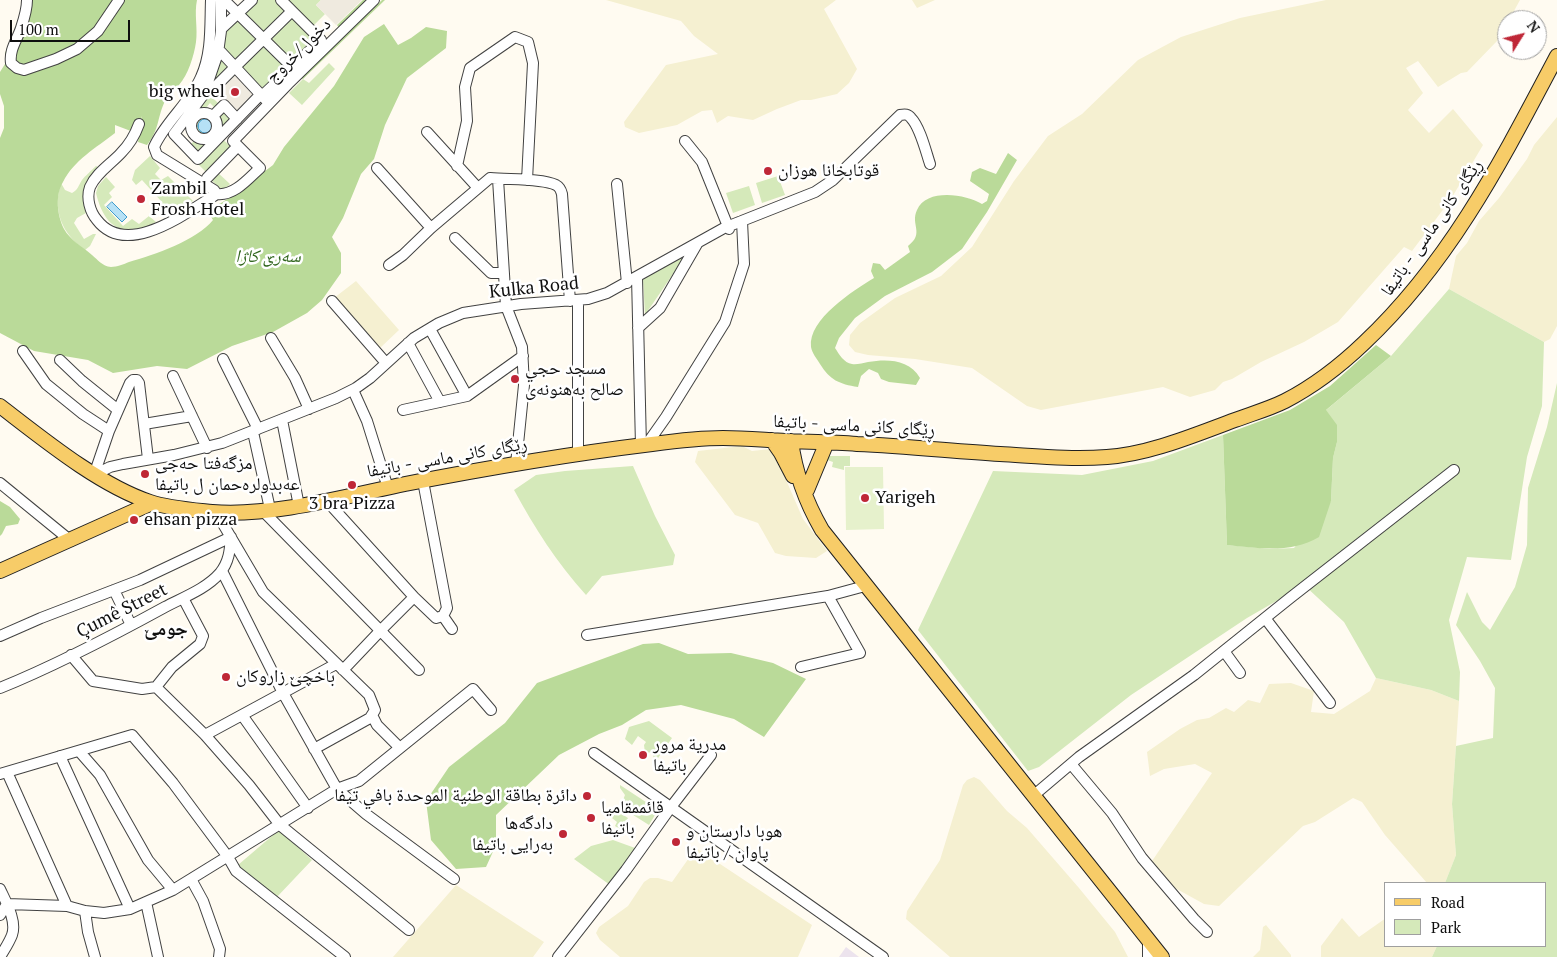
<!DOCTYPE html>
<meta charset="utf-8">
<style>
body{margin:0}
#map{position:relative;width:1557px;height:957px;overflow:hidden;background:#fffbf1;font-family:"PT Serif",serif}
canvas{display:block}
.legend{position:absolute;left:1384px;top:882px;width:162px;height:65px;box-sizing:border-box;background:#fff;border:1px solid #9f9f9f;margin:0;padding:6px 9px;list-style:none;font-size:15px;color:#0f0f0f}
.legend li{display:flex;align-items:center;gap:10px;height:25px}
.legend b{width:25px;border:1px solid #9f9f9f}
.north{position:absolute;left:1497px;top:10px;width:50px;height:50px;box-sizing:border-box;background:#fff;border:1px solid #9f9f9f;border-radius:50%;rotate:54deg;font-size:14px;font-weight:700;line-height:20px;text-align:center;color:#0f0f0f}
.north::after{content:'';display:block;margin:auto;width:18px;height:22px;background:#bf2737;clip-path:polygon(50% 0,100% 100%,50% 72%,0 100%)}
.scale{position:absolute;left:10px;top:20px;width:120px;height:22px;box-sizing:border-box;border:2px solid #0f0f0f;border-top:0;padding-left:6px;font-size:15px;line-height:18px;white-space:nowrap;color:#0f0f0f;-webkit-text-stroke:4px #fff;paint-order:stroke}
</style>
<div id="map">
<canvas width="1557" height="957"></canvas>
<ul class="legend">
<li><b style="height:6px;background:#f7cc68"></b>Road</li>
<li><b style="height:14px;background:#d5e9ba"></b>Park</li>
</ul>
<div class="north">N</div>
<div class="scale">100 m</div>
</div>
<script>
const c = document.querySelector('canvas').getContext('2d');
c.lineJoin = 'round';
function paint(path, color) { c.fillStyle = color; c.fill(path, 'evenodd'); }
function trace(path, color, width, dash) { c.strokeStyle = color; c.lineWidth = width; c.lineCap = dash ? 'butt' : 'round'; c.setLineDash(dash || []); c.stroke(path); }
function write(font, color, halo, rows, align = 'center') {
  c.font = font + ' "PT Serif","Noto Naskh Arabic",serif'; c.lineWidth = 5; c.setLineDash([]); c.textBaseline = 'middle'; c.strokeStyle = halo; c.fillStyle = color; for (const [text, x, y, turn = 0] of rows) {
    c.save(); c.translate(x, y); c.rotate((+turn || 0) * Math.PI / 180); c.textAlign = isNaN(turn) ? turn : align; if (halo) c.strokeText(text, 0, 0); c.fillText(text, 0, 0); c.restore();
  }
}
paint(new Path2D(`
 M846,947L859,957H839Z`), '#ece3ed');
paint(new Path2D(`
 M606,0H836L824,9L857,69L849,83L837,94L811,100H801L777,109L753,120L728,116L717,123L712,110L702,111L677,125L639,133L625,127L624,122L666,65L718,54L694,36L681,21Z
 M912,0H935L917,8Z
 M1326,0H1520L1509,20H1507L1497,41L1467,72L1461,73L1438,87L1418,61L1406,68L1423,93L1408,110L1429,133L1453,109L1483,145L1451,199L1412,251L1404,247L1338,322L1304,342L1261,362L1232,379L1223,382L1215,390L1190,397L1163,387L1041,410L1027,406L972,368L915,359L868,355L855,352L849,345L850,335L860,323L895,298L941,276L972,247L1014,181L1048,136L1082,114L1138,60L1181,37L1240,18Z
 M1557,117V326L1550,339L1544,342L1449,289L1456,256L1467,243L1479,221L1499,198L1527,159L1534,145Z
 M356,281L399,330L379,349L334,298Z
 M742,446L752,451L770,449L777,459L803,519L827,551L816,558L786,556L775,553L758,523L735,515L695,462L698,451Z
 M1376,678L1431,690L1459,701L1452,804L1456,855L1445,883H1427L1385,835L1362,802L1353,798L1315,822L1303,826L1219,906L1204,904L1175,888L1152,861L1212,773L1195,764L1164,769L1150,776L1147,752L1180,729L1197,720L1209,718L1226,708L1234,712L1248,700L1260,703L1269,684L1291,683L1314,691L1311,712L1334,714L1370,691Z
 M974,777L980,780L1007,811L1027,828L1079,888L1115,932L1128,957H950L906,919L907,911L940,860L963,785L967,780Z
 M696,848L812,925L798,957H620L600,940L596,933L599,927L628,906L644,882L650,878H658L672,882Z
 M456,885L544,942L533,957H393Z
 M1342,918L1359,937L1386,918V946H1437L1432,957H1321V946Z
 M1266,925L1291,955V957H1253L1260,950L1263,927Z`), '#f5f0d1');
paint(new Path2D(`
 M257,0H276L286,10L285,13L265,32H262L246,14V11Z
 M286,0H321L316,5L325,14L313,26Z
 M289,18H294L314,38V42L293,61L289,60L271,40L270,37Z
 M237,19L258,36L257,40L236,61L221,46L224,31Z
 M265,45L286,65L285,70L265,89L261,88L242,68L241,64L260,46Z
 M222,57L230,66L213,82Z
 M329,63L335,69L302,105L289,93L303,79L309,83Z
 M210,95L220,105L210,112L214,107L210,103L206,108L209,110L196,113L194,112Z
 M224,109L234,118L219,131L218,117Z
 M195 126a10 10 0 1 1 20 0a10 10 0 1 1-20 0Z
 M196,139L202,141L212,140L200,154L189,146Z
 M222,139L233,148L208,174L198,164Z
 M150,156L160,168L155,174L161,180L168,176L193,201L175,212L161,211L156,206L161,201L142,180L136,185L132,180L135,170Z
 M96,166L98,167C83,185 81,190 86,213L77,218L74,223L84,239L93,234H96L90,246L85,250C62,234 52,210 61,183L65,190L72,193C78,190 78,186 82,180C85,176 91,171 96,166Z
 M216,171L230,184L223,191L209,178Z
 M778,176L785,195L762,203L756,183Z
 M106,177L115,187L109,193L112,197L104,205L123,226L132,219L139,224L149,216L156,222C123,240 104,227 96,193L98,186Z
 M749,186L755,205L733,213L726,193Z
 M688,252L645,315L643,278Z
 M1449,289L1544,342L1542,406L1527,457L1511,560L1467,557L1449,620L1460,672L1459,701L1431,690L1376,678L1344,622L1304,585L1247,618L1131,695L1039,767L1028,771L918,630L993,471L1082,475L1153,461L1223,435L1227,545L1270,549L1294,548L1331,501L1333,458L1337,442L1325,411L1391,356Z
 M1557,383V957H1432L1437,946H1546V883H1445L1456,855L1452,804L1456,746L1493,738L1495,688L1480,661L1456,625L1467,592L1482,622L1490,630L1515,587L1527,545L1528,488L1547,427Z
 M828,456H850V466H844V470L832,467L833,462L827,460Z
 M633,466L655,516L675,555L673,565L602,576L586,595C557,563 534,527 514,490L536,475L565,471Z
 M649,721L672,738L656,761L654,765L653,752L645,753L644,745L646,742L638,736L632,745L625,739L629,727Z
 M620,785L658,810L649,825L622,808L621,805L625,795L620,788Z
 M617,811L628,818L621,830L615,826L617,822L612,818Z
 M279,830L312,860L276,898L238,865Z
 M613,840L635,848L610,885L574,859L591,846Z`), '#d5e9ba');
paint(new Path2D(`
 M29,0H197C194,14 198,28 196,42C194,56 188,75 179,85C175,90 168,93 166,99C157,116 160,129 147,145L138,142L142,116L136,133L115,125V133C96,148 74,160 63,182C55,195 57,215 64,229C70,240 83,247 92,255C98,260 102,266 111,267C117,267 124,264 129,262C154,255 197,240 213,220L206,209L221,203L235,194L273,165L284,147L334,86L364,37L384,24L398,45L411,38L426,27L447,31L446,48L407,78L385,125L374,159L361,174L343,218L332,237L341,253V273L322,300L307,313L273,332L232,346L187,369L157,366L113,373L88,360L34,351L0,333V138L4,128V106L0,94V72L5,64V53Z
 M363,0H367L339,28L337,25Z
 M382,0H385L303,79L301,78Z
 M1008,153L1017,160L987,212L962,249L932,272L885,296L855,318L839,338L835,348C839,354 844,363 852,364C856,365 863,363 868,362C887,359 909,359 920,378L916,385L889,382L881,379L878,373L869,369L861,376L858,387C839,384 830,380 820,364C817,359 812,353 811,347C808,319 853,291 874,278L871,271L873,263L880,264L885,270L910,252L908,246C925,233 910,225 917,210C926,188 966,194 982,204L987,201L989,194L970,181L972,172L980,168L996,174Z
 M1376,345L1391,356L1326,410L1337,425V442L1333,458L1331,501L1319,537C1291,554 1258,548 1227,545L1223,435L1290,410L1330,386Z
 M0,501L10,507L20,519L18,524L6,526L2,534L0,536Z
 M659,643L688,654L731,653L773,663L806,679L764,737L734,719L681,705L646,710L622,725L599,734L559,755L496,815V845L486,867L456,869L431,840L426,801L449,767L505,723L537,683L643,644Z`), '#bada99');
paint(new Path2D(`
 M845,467H883L884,529L846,530Z`), '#e6f1cc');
paint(new Path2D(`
 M321,0H362L336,25L316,5Z
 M237,72L258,94L237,115L216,93Z`), '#efeadf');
const water = new Path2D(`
 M198 126a7 7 0 1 1 14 0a7 7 0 1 1-14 0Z
 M112,202L127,217L122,222L107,207Z`);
paint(water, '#b6e1f6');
trace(water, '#3d9bcd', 1);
const minor = new Path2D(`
 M27,0C27,10 24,19 21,28C17,40 9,50 11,63L17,68L24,70L56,59L77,49L98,31L119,0
 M211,0C210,26 212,53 201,77C190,103 165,122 154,147L157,155L214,190L217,194
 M221,0V31L218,53L204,94L174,134L198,159L261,94
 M224,0L292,67
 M221,29L252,0
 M217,55L221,52L235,67L292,11
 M212,90L235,67L262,96
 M267,101L262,96L321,40L281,0
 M191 126a13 13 0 1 1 26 0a13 13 0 1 1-26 0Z
 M213,116L224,105L237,119
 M139,124C135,135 129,145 121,153C111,164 96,173 90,187C86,198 90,212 97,220C127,259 187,212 217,194C234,196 248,179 260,168L233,141L288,84L374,0
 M427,132L478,188
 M685,141L702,162L729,229
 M457,166L467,121L465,87L470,68L515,37L528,42L533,63L527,180
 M377,168L431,228
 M207,178L238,146
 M498,179L506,306L522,347L524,385L516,464
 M617,184L627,283
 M455,238L491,273H504
 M389,265L403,255L431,228L490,178C507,180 541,178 556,185C560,187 561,190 562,194L570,301
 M637,277L641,446
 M332,301L386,363
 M638,328L660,308L697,244
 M430,329L467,396
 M271,338L295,378L309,409
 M408,343L440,402
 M23,351L46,384L83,414L109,431
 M223,359L258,429
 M60,360L82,381L118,410
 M173,376L207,448
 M353,390L367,421L388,488
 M403,410L467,396L523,356
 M282,420L299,506
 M144,424L192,416
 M253,432L270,509
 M647,444L666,417L725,322L744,264L742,221
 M578,454V300
 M94,475L110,467L123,464L174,455L222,443L336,398L356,388L370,378L414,338L439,323L463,313L521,304L588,299L607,293L724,228L815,192L833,180L900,115C905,114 908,114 911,118C920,127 926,152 930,164
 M94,475L109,431L130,383L133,380H137L139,383L148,459
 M0,483L71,541
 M326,500L414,597L436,618L443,616L447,608L423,481
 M262,510L419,670
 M216,512L263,592L369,695L375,710L370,718L314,749
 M222,571L283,693L337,789L366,814L454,879
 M114,590L131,625
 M443,616L452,629
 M1265,618L1330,703
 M587,635L828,596L865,586
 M0,636L41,618L140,580L231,537
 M1224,651L1240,673
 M71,655L93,681L142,689L156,687L205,735L249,785L280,825L409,930
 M801,667L860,653L828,596
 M343,670L381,630L414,597
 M156,687L172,667L200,644L203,636L183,598
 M0,688C57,665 112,636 165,607C184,597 206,589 220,573C229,562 230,550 231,537
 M242,715L308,808
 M372,715L377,725L400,748
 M205,735L336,664
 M79,751L100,775L148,860L173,890
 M594,753L883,957
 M60,756L130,909
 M1071,764L1112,813L1142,858L1194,919L1207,932
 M7,772L67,906
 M0,774L132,735L173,783L228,857L236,871L345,957
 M1033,796L1079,757L1194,675L1290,598L1454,470
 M191,879L203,901L220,949L219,957
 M0,889C6,902 17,921 12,935C9,943 4,950 0,957
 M146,902L158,957
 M85,911L88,932L95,957
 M0,915L7,904L67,906L85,911L104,913L130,909L173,890L337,789L359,781L473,689L491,710
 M1148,940V957
 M558,957L626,870L671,807L711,755`);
const major = new Path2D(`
 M0,406C43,439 99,485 150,502C167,508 193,510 212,512C271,517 347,496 405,484C487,468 570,454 652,444C675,441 700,438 723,438C744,438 765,440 786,441C809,442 833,442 857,444C905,446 952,451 1000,454C1035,456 1071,460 1107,457C1150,454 1194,435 1235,420C1251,414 1269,409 1285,401C1314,386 1340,366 1364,343C1451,261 1502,160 1557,56
 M772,440L781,453L793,476
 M791,441C795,472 807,504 822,530L1162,957
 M807,490L827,442
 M0,571L152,503`);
trace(minor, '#424242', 12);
trace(major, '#202020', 16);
trace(minor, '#fff', 10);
trace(major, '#f7cc68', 14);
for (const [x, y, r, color] of [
 [235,92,5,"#bf2737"],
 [768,171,5,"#bf2737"],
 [141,199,5,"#bf2737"],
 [515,379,5,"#bf2737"],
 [145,474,5,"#bf2737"],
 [352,485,5,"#bf2737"],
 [865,498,5,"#bf2737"],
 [134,520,5,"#bf2737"],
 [226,677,5,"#bf2737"],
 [643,755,5,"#bf2737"],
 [587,796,5,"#bf2737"],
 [591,818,5,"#bf2737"],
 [563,834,5,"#bf2737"],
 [676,842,5,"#bf2737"]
]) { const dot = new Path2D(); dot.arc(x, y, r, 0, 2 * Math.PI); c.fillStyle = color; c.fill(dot); trace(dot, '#fff', 2); }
write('18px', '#0f0f0f', '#fff', [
 ["دخول/خروج",299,51,-45],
 ["ڕێگای کانی ماسی - باتيفا",1432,228,-55],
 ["Kulka Road",534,288,-6],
 ["ڕێگای کانی ماسی - باتيفا",854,426,3],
 ["ڕێگای کانی ماسی - باتيفا",447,458,-10],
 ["Çumê Street",122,611,-27]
]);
write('18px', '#0f0f0f', '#fff', [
 ["big wheel",225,92,"right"],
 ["قوتابخانا هوزان",778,171],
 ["Zambil",151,189],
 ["Frosh Hotel",151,210],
 ["مسجد حجي",525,369],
 ["صالح بەھنونەی",525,390],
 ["مزگەفتا حەجی",155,464],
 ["عەبدولرەحمان ل باتیفا",155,485],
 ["Yarigeh",875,498],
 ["3 bra Pizza",352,504,"center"],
 ["ehsan pizza",144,520],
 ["باخچێ زاروکان",236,677],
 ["مدرية مرور",653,745],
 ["باتيفا",653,766],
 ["دائرة بطاقة الوطنية الموحدة بافي تيفا",577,796,"right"],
 ["قائممقاميا",601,808],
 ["باتيفا",601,829],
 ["دادگه‌ها",553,824,"right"],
 ["به‌رايى باتيفا",553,845,"right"],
 ["هوبا دارستان و",686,832],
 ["پاوان / باتيفا",686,853]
], 'left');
write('italic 18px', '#32671f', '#fff', [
 ["سەرێ کاژا",268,257]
]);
write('bold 19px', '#0f0f0f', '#fff', [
 ["جومێ",166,630]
]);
</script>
